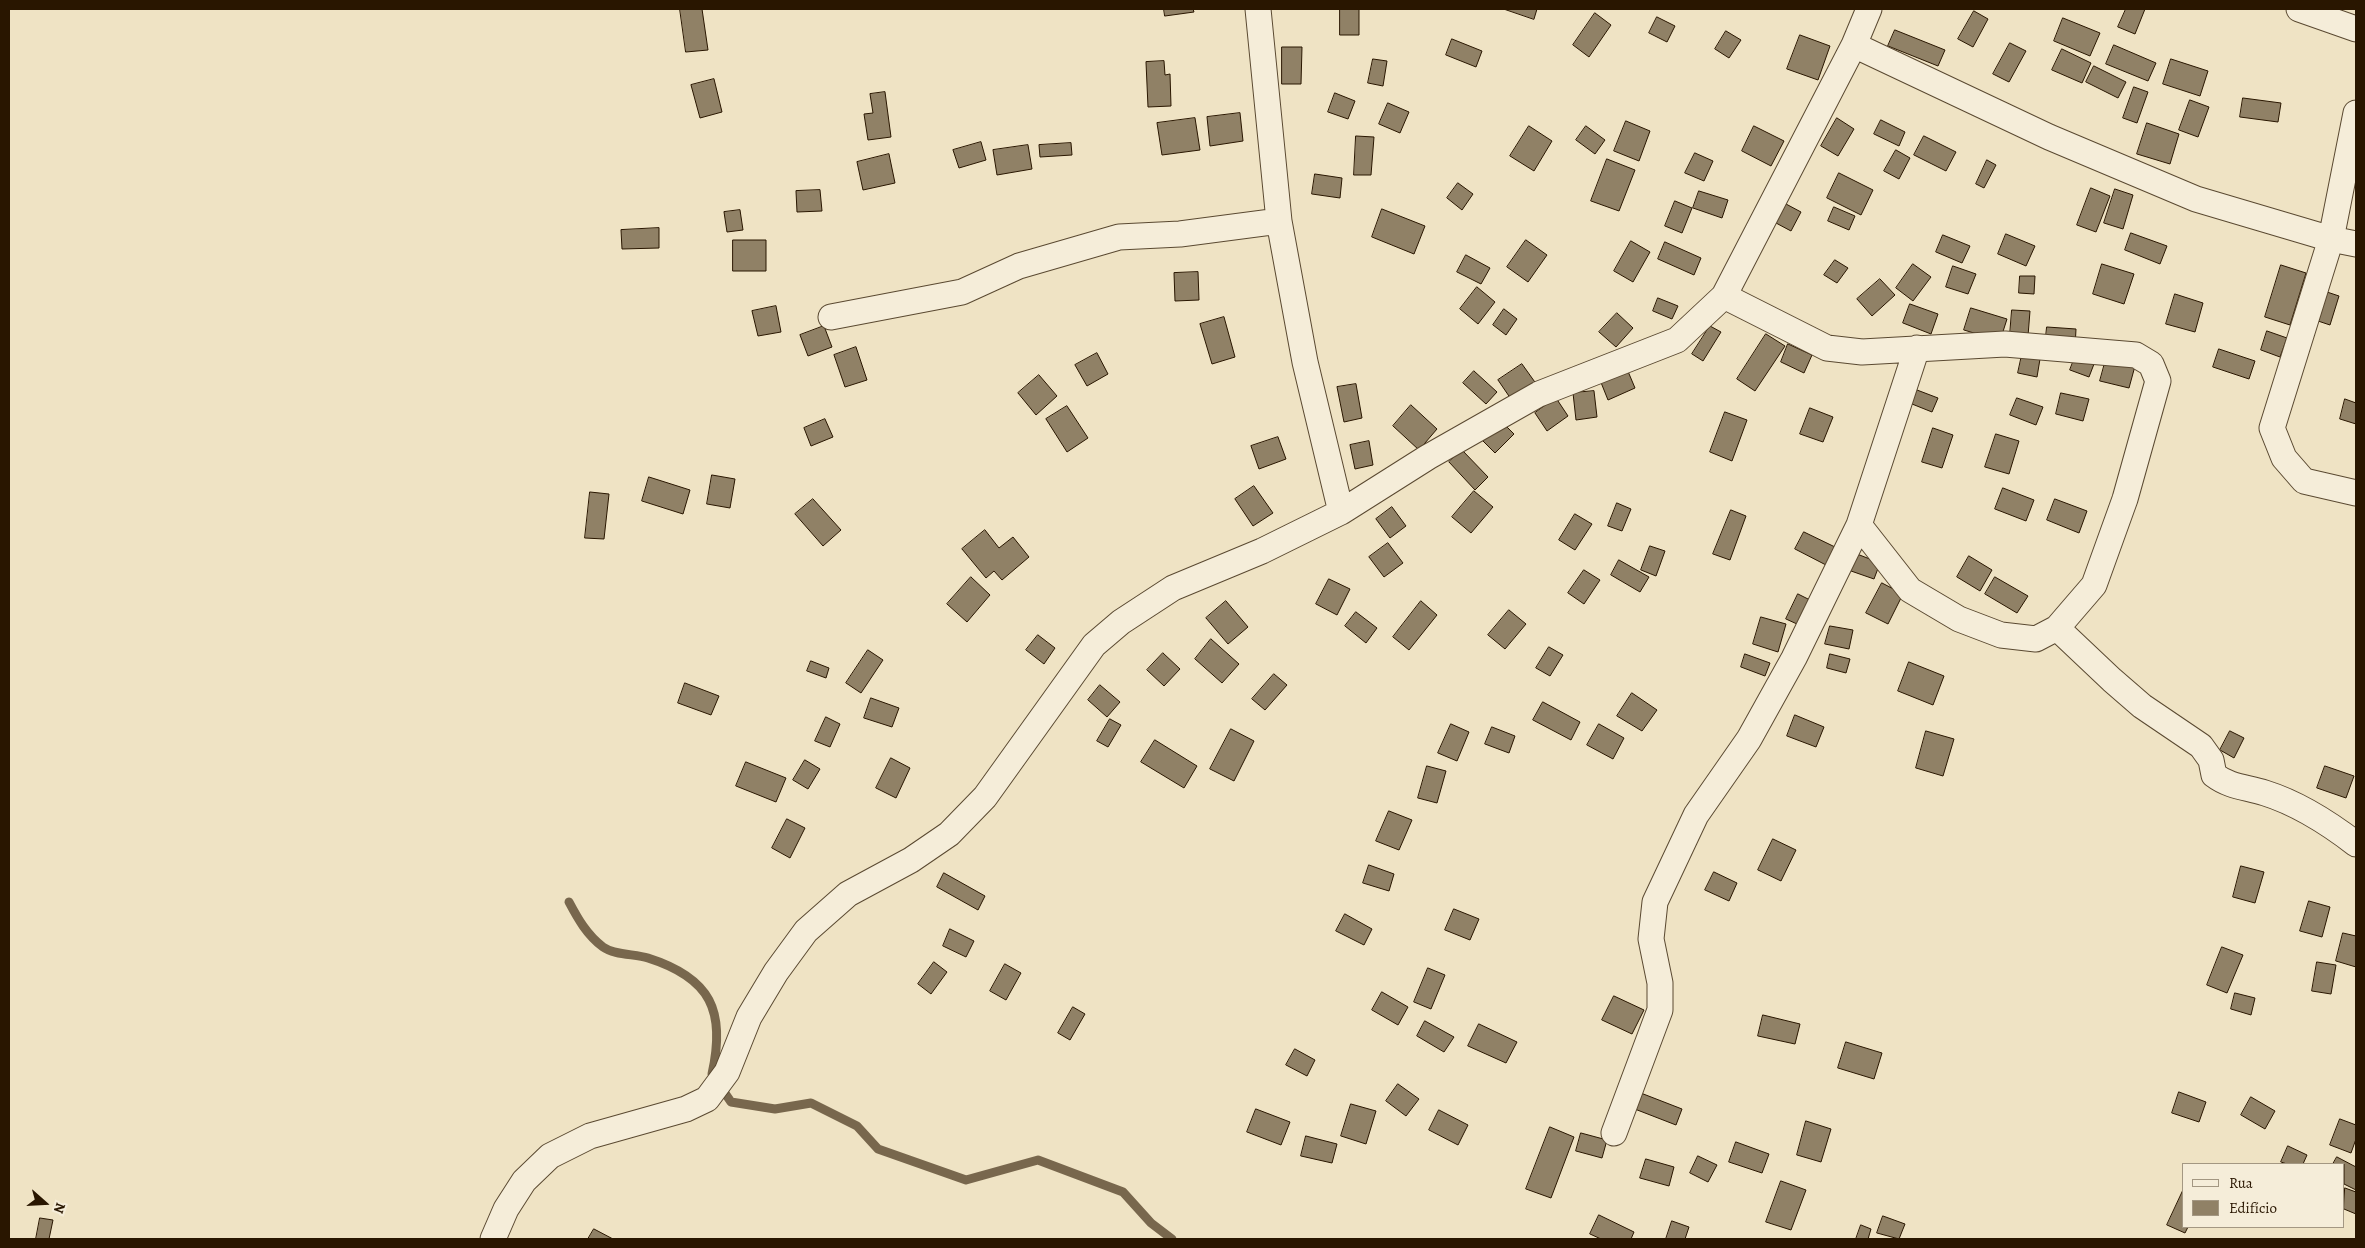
<!DOCTYPE html>
<meta charset="utf-8">
<style>
body{margin:0}
#map{position:relative;width:2365px;height:1248px;overflow:hidden;background:#efe3c4;font-family:Alegreya,serif}
canvas{display:block}
.frame{position:absolute;inset:0;border:10px solid #291600;pointer-events:none}
.legend{position:absolute;left:2182px;top:1163px;width:162px;height:65px;box-sizing:border-box;background:#f5edd9;border:1px solid #a39782;margin:0;padding:6px 9px;list-style:none;font-size:15px;color:#291600}
.legend li{display:flex;align-items:center;gap:10px;height:25px}
.legend b{width:25px;border:1px solid #a39782}
.north{position:absolute;left:20px;top:1178px;width:50px;height:50px;-webkit-text-stroke:4px #f5edd9;paint-order:stroke;rotate:109deg;font-size:14px;font-weight:700;line-height:20px;text-align:center;color:#291600}
.north::after{content:'';display:block;margin:auto;width:18px;height:22px;background:#291600;clip-path:polygon(50% 0,100% 100%,50% 72%,0 100%)}
</style>
<div id="map">
<canvas width="2365" height="1248"></canvas>
<div class="frame"></div>
<ul class="legend">
<li><b style="height:6px;background:#f5edd9"></b>Rua</li>
<li><b style="height:14px;background:#908166"></b>Edifício</li>
</ul>
<div class="north">N</div>
</div>
<script>
const c = document.querySelector('canvas').getContext('2d');
c.lineJoin = 'round';
function trace(path, color, width, dash) { c.strokeStyle = color; c.lineWidth = width; c.lineCap = dash ? 'butt' : 'round'; c.setLineDash(dash || []); c.stroke(path); }
function paint(path, color) { c.fillStyle = color; c.fill(path, 'evenodd'); }
trace(new Path2D(`
 M569,902C578,919 587,935 603,947C614,955 635,954 648,958C711,978 726,1011 712,1074L731,1102L775,1109L811,1103L857,1126L878,1149L966,1180L1038,1160L1123,1192L1151,1223L1172,1239`), '#78674d', 9);
const building = new Path2D(`
 M680,9H702L708,50L686,52Z
 M1164,9H1193L1194,12L1165,16Z
 M1340,9H1359V35H1340Z
 M1504,9H1537L1534,19Z
 M2126,9H2145L2135,34L2118,27Z
 M1974,11L1988,19L1973,47L1958,39Z
 M1595,13L1611,25L1589,57L1573,45Z
 M1657,17L1675,26L1667,42L1649,33Z
 M2063,18L2100,33L2090,56L2054,41Z
 M1895,30L1945,50L1938,66L1888,46Z
 M1726,31L1741,40L1729,58L1715,49Z
 M1800,35L1830,46L1818,80L1787,69Z
 M1452,39L1482,51L1476,67L1446,55Z
 M2010,43L2026,51L2009,82L1993,74Z
 M2114,45L2156,63L2148,81L2106,64Z
 M1282,47H1302L1301,84H1282Z
 M2062,49L2091,63L2082,83L2052,70Z
 M1373,59L1387,61L1383,86L1368,83Z
 M2171,59L2208,71L2200,96L2163,84Z
 M1164,61L1165,75L1170,74L1171,106L1148,107L1146,62Z
 M2094,66L2126,82L2118,98L2086,82Z
 M714,79L722,112L700,118L691,85Z
 M2134,87L2148,92L2137,123L2123,118Z
 M885,92L891,137L868,140L864,114L873,113L870,94Z
 M1335,93L1355,101L1348,119L1328,112Z
 M2243,98L2281,103L2278,122L2240,117Z
 M2190,100L2209,107L2198,137L2179,130Z
 M1388,103L1409,112L1400,133L1379,124Z
 M1240,113L1243,141L1210,146L1207,117Z
 M1195,118L1200,150L1162,155L1157,123Z
 M1837,118L1854,129L1838,156L1821,146Z
 M1881,120L1905,132L1899,146L1874,134Z
 M1626,121L1650,131L1639,161L1614,151Z
 M2147,123L2179,134L2170,164L2137,154Z
 M1529,126L1552,141L1534,171L1510,156Z
 M1586,126L1605,140L1595,154L1576,140Z
 M1754,126L1784,141L1771,166L1742,151Z
 M1356,136L1374,137L1371,175H1354Z
 M1924,136L1956,152L1946,171L1914,155Z
 M981,142L986,160L959,168L953,150Z
 M1071,143L1072,155L1040,157L1039,145Z
 M1028,145L1032,169L997,175L993,150Z
 M1896,150L1910,158L1899,179L1884,171Z
 M1695,153L1713,161L1704,181L1685,173Z
 M889,154L895,183L863,190L857,162Z
 M1607,159L1635,170L1619,211L1591,201Z
 M1987,160L1996,165L1984,188L1976,184Z
 M1839,173L1873,190L1861,215L1827,198Z
 M1315,174L1342,178L1340,198L1312,194Z
 M1458,183L1473,194L1462,210L1447,198Z
 M2091,188L2110,196L2096,232L2077,225Z
 M2115,189L2133,195L2123,229L2104,223Z
 M820,190L822,211L797,212L796,191Z
 M1699,191L1728,200L1722,218L1693,208Z
 M1675,201L1692,208L1682,233L1665,226Z
 M1786,204L1801,212L1791,231L1776,223Z
 M1834,207L1855,216L1849,230L1828,221Z
 M1382,209L1425,226L1414,254L1372,237Z
 M740,210L743,230L727,232L724,212Z
 M659,228V248L622,249L621,230Z
 M2131,233L2167,246L2160,264L2125,250Z
 M2006,234L2035,246L2026,266L1998,254Z
 M1943,235L1970,246L1962,263L1936,252Z
 M733,240H766V271H733Z
 M1526,240L1547,255L1528,282L1507,267Z
 M1631,241L1650,252L1633,282L1614,271Z
 M1665,242L1701,258L1694,275L1658,259Z
 M1466,255L1490,268L1481,284L1457,272Z
 M1835,260L1848,268L1837,283L1824,275Z
 M1913,264L1931,277L1913,301L1896,288Z
 M2102,264L2134,274L2124,304L2093,294Z
 M2281,265L2306,273L2290,325L2265,317Z
 M1953,266L1976,274L1968,294L1946,287Z
 M1198,272L1199,300L1175,301L1174,273Z
 M2020,276H2035L2034,294L2019,293Z
 M1880,279L1895,295L1872,316L1857,299Z
 M1477,287L1495,302L1478,324L1460,309Z
 M2324,291L2339,296L2330,325L2315,320Z
 M2175,294L2203,303L2195,332L2166,324Z
 M1658,298L1678,306L1672,319L1653,311Z
 M1910,304L1938,314L1931,334L1903,323Z
 M776,306L781,332L758,336L752,311Z
 M1971,308L2007,319L2000,341L1964,330Z
 M1504,309L1517,319L1506,335L1493,325Z
 M2012,310L2030,311L2028,336L2010,335Z
 M1617,313L1633,328L1616,347L1599,332Z
 M1224,317L1235,357L1212,364L1200,324Z
 M824,326L832,347L808,356L800,335Z
 M1710,326L1721,332L1703,361L1692,354Z
 M2047,327L2076,329L2075,348L2045,346Z
 M2267,331L2287,338L2280,357L2261,350Z
 M1766,334L1785,346L1755,391L1737,379Z
 M1788,344L1812,355L1804,373L1781,362Z
 M856,347L867,380L845,387L834,355Z
 M2219,349L2255,361L2249,379L2213,367Z
 M2023,350L2041,353L2037,377L2018,373Z
 M1097,353L1108,374L1087,386L1075,365Z
 M2075,357L2094,364L2089,377L2070,370Z
 M2106,359L2135,366L2129,388L2100,381Z
 M1522,364L1537,385L1513,402L1498,380Z
 M1627,369L1635,388L1608,400L1600,380Z
 M1474,371L1497,392L1486,404L1463,383Z
 M1039,375L1057,396L1036,415L1018,393Z
 M1356,384L1362,418L1344,422L1337,387Z
 M1917,390L1938,398L1932,412L1912,404Z
 M1594,391L1597,417L1576,420L1573,393Z
 M2061,393L2089,399L2083,421L2056,414Z
 M1556,398L1568,416L1547,431L1535,413Z
 M2017,398L2043,407L2036,425L2010,415Z
 M2345,399L2356,403V424L2340,419Z
 M1411,405L1437,429L1419,450L1393,426Z
 M1067,406L1088,438L1067,452L1046,419Z
 M1810,408L1833,417L1823,442L1800,434Z
 M1725,412L1747,420L1732,461L1710,452Z
 M825,419L833,437L811,446L804,428Z
 M1500,420L1514,434L1495,453L1481,439Z
 M1933,428L1953,435L1942,468L1922,462Z
 M1996,434L2019,441L2009,474L1985,467Z
 M1278,437L1286,459L1259,469L1251,446Z
 M1369,441L1373,465L1355,469L1350,445Z
 M1462,450L1488,477L1475,490L1449,462Z
 M712,475L735,479L730,508L707,504Z
 M649,477L690,490L683,514L642,501Z
 M1254,486L1273,513L1253,526L1235,499Z
 M2003,488L2034,500L2026,521L1995,509Z
 M1474,491L1493,507L1471,533L1452,517Z
 M590,492L609,494L604,539L585,538Z
 M813,499L841,530L823,546L795,514Z
 M2055,499L2087,511L2079,533L2047,520Z
 M1617,503L1631,509L1622,531L1608,526Z
 M1392,507L1406,526L1390,538L1376,519Z
 M1731,510L1746,516L1730,560L1713,554Z
 M1575,514L1592,524L1575,550L1559,540Z
 M985,530L999,548L1013,537L1029,557L1002,580L994,571L986,578L962,549Z
 M1804,532L1835,547L1826,565L1795,549Z
 M1388,543L1403,563L1384,577L1369,557Z
 M1650,546L1665,551L1656,576L1641,570Z
 M1857,554L1880,563L1874,579L1851,571Z
 M1969,556L1992,570L1980,591L1957,577Z
 M1619,560L1649,577L1640,592L1611,575Z
 M1584,570L1600,580L1584,604L1568,593Z
 M971,577L990,595L967,622L947,604Z
 M1995,577L2028,596L2017,613L1985,594Z
 M1329,579L1350,589L1337,615L1316,604Z
 M1882,583L1903,594L1888,624L1866,613Z
 M1798,594L1810,600L1797,624L1786,619Z
 M1226,601L1248,627L1228,644L1206,618Z
 M1421,601L1437,615L1409,650L1393,637Z
 M1509,610L1526,624L1505,649L1488,635Z
 M1356,612L1377,628L1366,643L1345,626Z
 M1761,617L1786,624L1778,652L1753,644Z
 M1830,626L1853,630L1849,649L1825,644Z
 M1038,635L1055,648L1044,664L1026,650Z
 M1211,639L1239,664L1222,683L1195,659Z
 M1549,647L1563,655L1550,676L1536,668Z
 M868,650L883,660L861,693L846,683Z
 M1163,653L1180,669L1164,686L1147,670Z
 M1745,654L1770,663L1765,676L1741,667Z
 M1830,654L1850,659L1846,673L1827,668Z
 M811,661L829,668L826,678L807,671Z
 M1909,662L1944,676L1933,705L1898,691Z
 M1274,674L1287,685L1265,710L1252,699Z
 M685,683L719,696L711,715L678,703Z
 M1100,685L1120,702L1107,717L1088,700Z
 M1632,693L1657,710L1642,731L1617,716Z
 M871,698L899,708L892,727L864,718Z
 M1543,702L1580,722L1571,740L1533,720Z
 M1795,715L1824,727L1816,747L1787,736Z
 M826,717L840,724L830,747L815,741Z
 M1110,719L1121,725L1108,747L1097,741Z
 M1451,724L1469,732L1457,761L1438,753Z
 M1599,724L1624,738L1613,759L1587,745Z
 M1492,727L1515,736L1509,753L1485,744Z
 M1231,729L1254,741L1234,781L1210,769Z
 M1926,731L1954,739L1943,776L1916,768Z
 M2230,731L2244,738L2234,758L2220,750Z
 M1155,740L1197,766L1184,788L1141,762Z
 M891,758L910,768L896,798L876,788Z
 M805,760L820,769L808,789L793,780Z
 M746,762L786,778L776,802L736,786Z
 M1427,766L1446,771L1437,803L1418,798Z
 M2325,766L2354,776L2346,798L2317,788Z
 M1389,811L1412,820L1399,850L1376,841Z
 M787,819L805,828L790,858L772,848Z
 M1773,839L1796,850L1781,881L1758,870Z
 M1369,865L1394,874L1389,891L1363,883Z
 M2241,866L2264,872L2255,903L2233,897Z
 M1714,872L1737,883L1729,901L1705,890Z
 M944,873L985,896L978,910L937,887Z
 M2309,901L2330,907L2322,937L2300,931Z
 M1454,909L1479,919L1470,940L1445,930Z
 M1345,914L1372,929L1364,945L1336,931Z
 M950,929L974,941L966,957L943,946Z
 M2343,933L2356,936V967L2336,961Z
 M2222,947L2243,955L2227,993L2207,985Z
 M934,962L947,972L931,994L918,984Z
 M2317,962L2336,965L2331,994L2312,991Z
 M1005,964L1021,973L1006,1000L990,991Z
 M1428,968L1445,975L1431,1009L1414,1002Z
 M1382,992L1408,1007L1398,1025L1372,1010Z
 M2235,993L2255,998L2251,1015L2231,1009Z
 M1614,996L1644,1010L1632,1034L1602,1020Z
 M1073,1007L1085,1014L1070,1040L1058,1033Z
 M1763,1015L1800,1024L1795,1044L1758,1036Z
 M1425,1021L1454,1037L1444,1052L1417,1036Z
 M1479,1024L1517,1042L1506,1063L1468,1046Z
 M1846,1042L1882,1053L1874,1079L1838,1068Z
 M1295,1049L1315,1060L1307,1076L1286,1065Z
 M1398,1084L1419,1099L1406,1116L1386,1101Z
 M1633,1090L1682,1109L1676,1125L1627,1106Z
 M2179,1092L2206,1102L2199,1122L2172,1113Z
 M2251,1097L2275,1111L2265,1129L2241,1115Z
 M1351,1104L1376,1111L1366,1144L1341,1136Z
 M1256,1109L1290,1122L1281,1145L1247,1132Z
 M1439,1110L1468,1125L1458,1145L1429,1130Z
 M2340,1119L2356,1125V1139L2351,1153L2330,1145Z
 M1806,1121L1831,1129L1821,1162L1797,1155Z
 M1550,1127L1574,1137L1551,1198L1526,1189Z
 M1581,1133L1607,1140L1602,1158L1576,1151Z
 M1306,1136L1337,1144L1332,1163L1301,1156Z
 M1736,1142L1769,1154L1762,1173L1729,1162Z
 M2288,1146L2307,1155L2303,1164H2287L2281,1162Z
 M1698,1156L1717,1165L1708,1182L1690,1173Z
 M2337,1157L2356,1167V1190L2344,1184V1164H2333Z
 M1646,1159L1674,1167L1669,1186L1640,1178Z
 M1781,1181L1806,1190L1791,1230L1766,1222Z
 M2184,1188V1227H2188L2185,1233L2167,1225Z
 M2345,1188L2356,1192V1214L2344,1209Z
 M1599,1215L1634,1232L1631,1239H1601L1590,1234Z
 M1883,1216L1905,1224L1899,1239L1877,1233Z
 M40,1218L53,1220L49,1239H36Z
 M1672,1221L1689,1227L1685,1239H1666Z
 M1861,1225L1871,1229L1868,1239H1856Z
 M594,1229L613,1239H588Z`);
paint(building, '#908166');
trace(building, '#291600', 1);
const street = new Path2D(`
 M1258,9L1279,221L1305,362L1341,512
 M2299,9L2356,29
 M1854,45L2049,137L2196,199L2331,239L2356,244
 M2356,113L2331,239L2272,428L2284,458L2304,481L2356,493
 M1724,296L1827,348L1862,352L2005,344L2136,355L2151,364L2158,381L2125,499L2094,585L2057,628L2036,639L2001,635L1959,619L1910,590L1859,525
 M831,317L962,292L1019,266L1119,237L1180,234L1279,221
 M2057,628L2112,680L2142,706L2201,746L2211,760L2214,775C2230,787 2246,787 2265,793C2297,803 2330,824 2356,844
 M1614,1133L1660,1010V983L1651,939L1655,902L1696,815L1749,739L1794,658L1859,525L1917,348
 M493,1239L506,1209L524,1181L550,1156L590,1136L686,1109L707,1099L727,1072L749,1017L776,972L806,931L848,894L911,860L949,834L985,797L1094,645L1121,622L1173,588L1262,551L1341,512L1428,457L1539,394L1677,340L1724,296L1854,45L1869,9`);
trace(street, '#5a4931', 27);
trace(street, '#f5edd9', 25);
</script>
